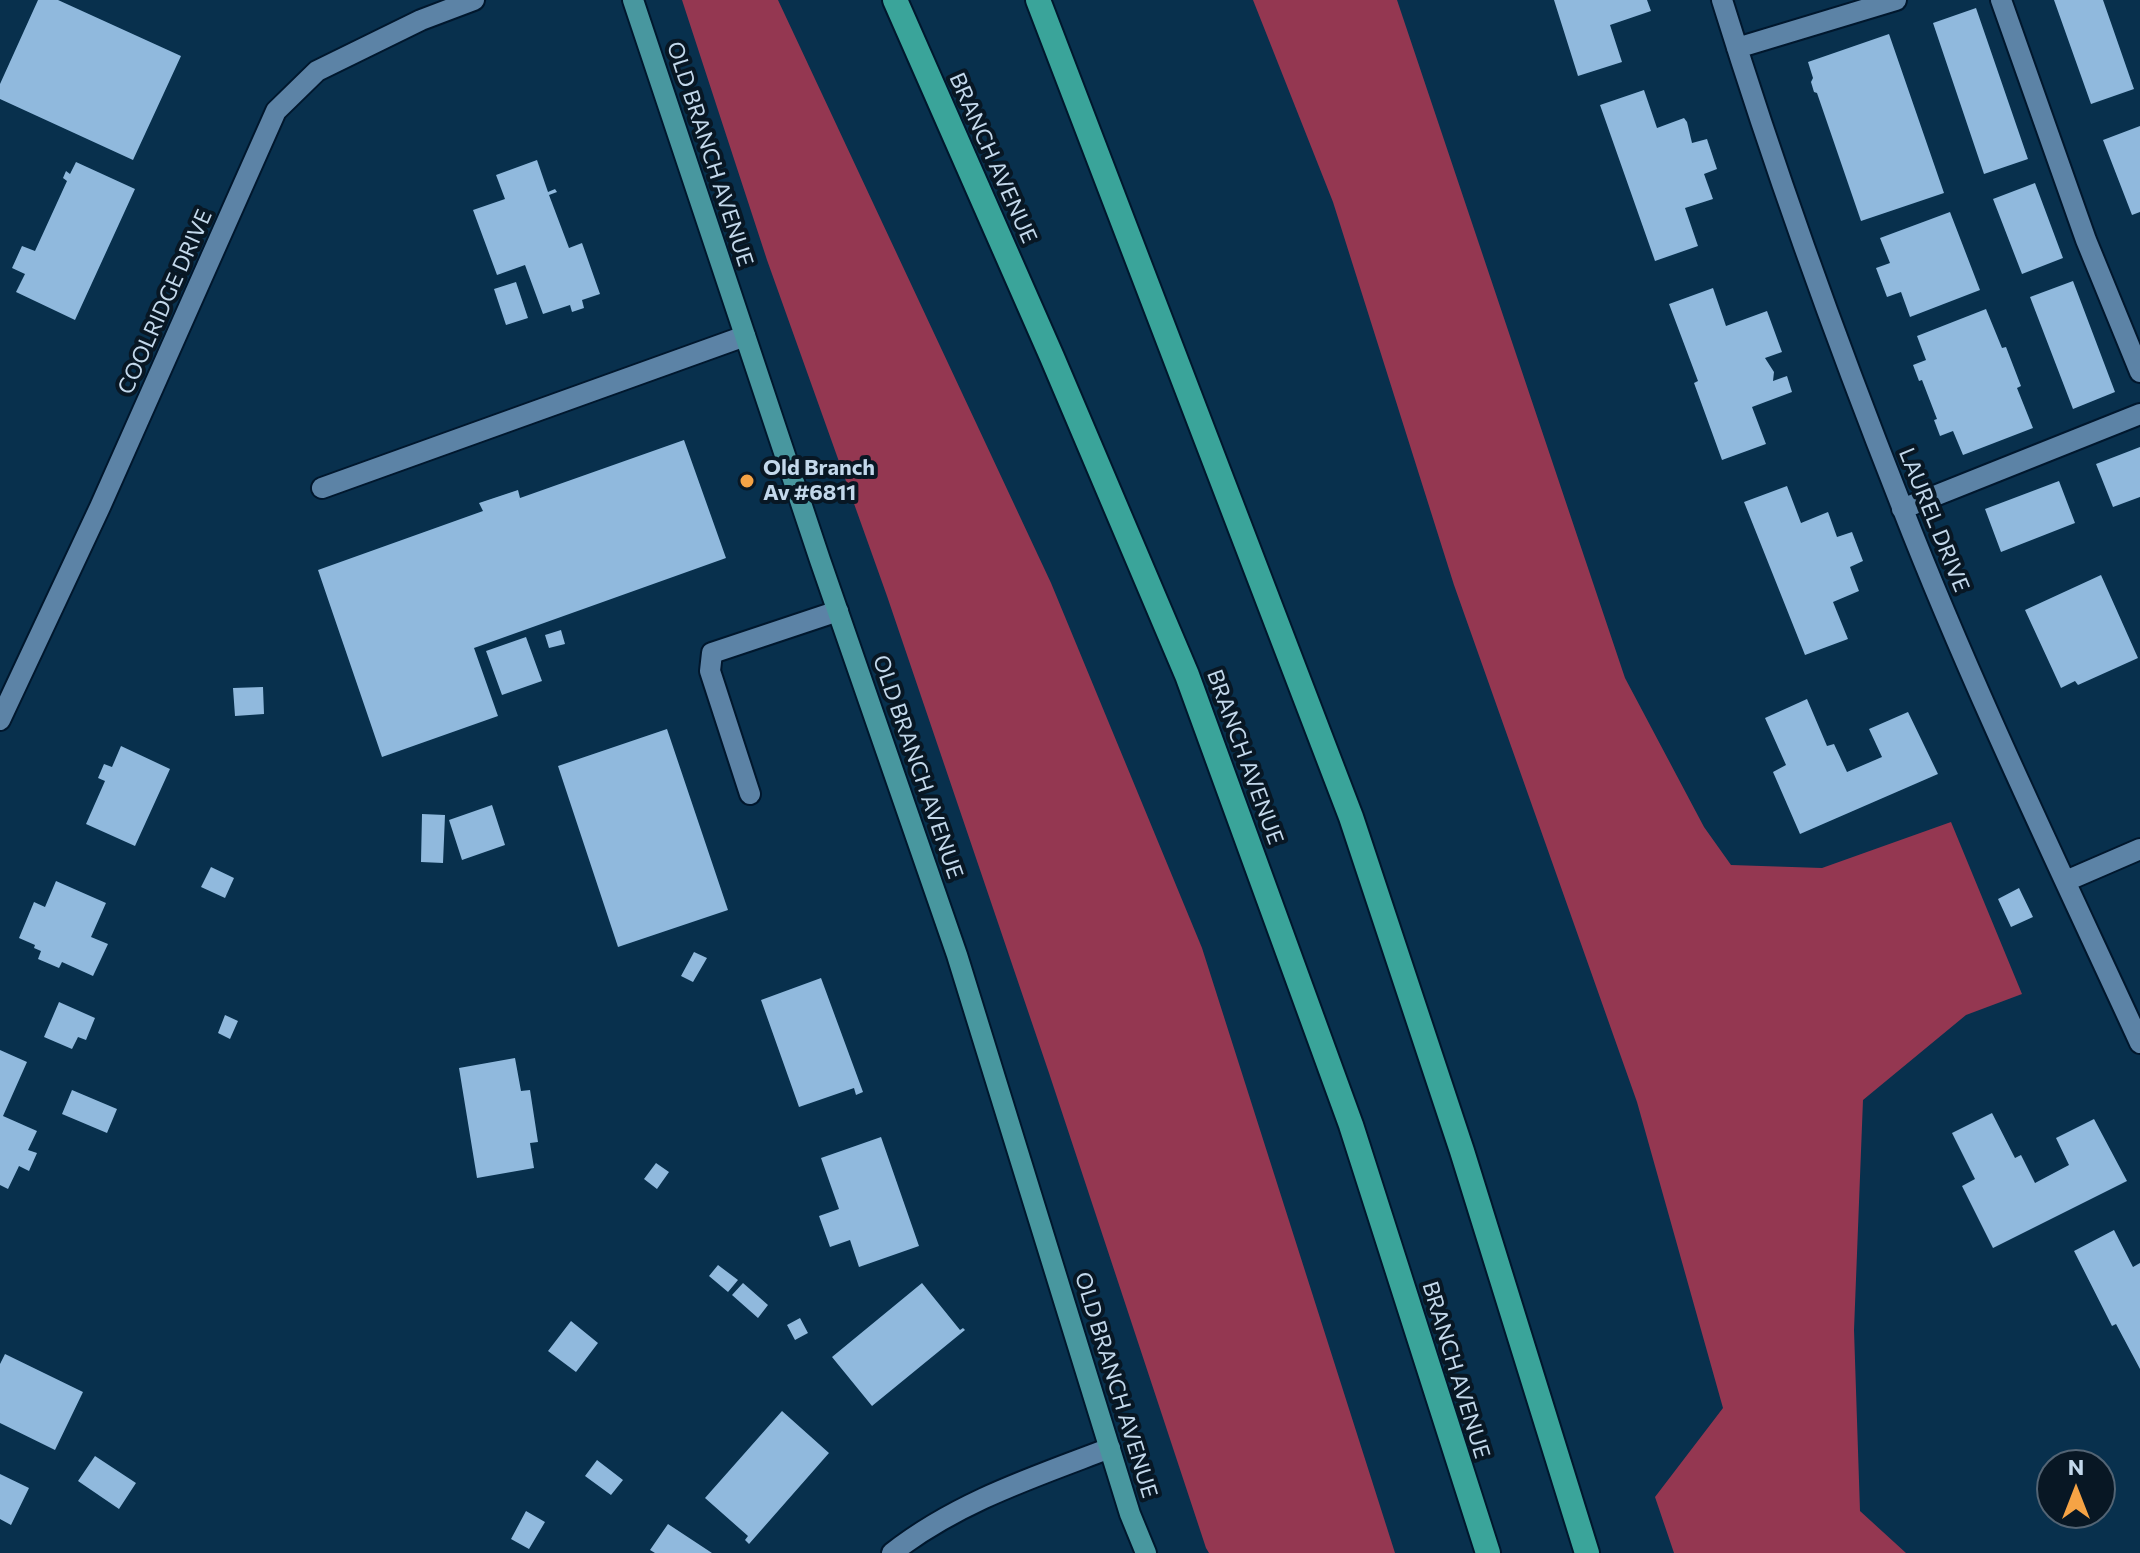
<!DOCTYPE html>
<style>
body{margin:0}
#map{position:relative;width:2140px;height:1553px;overflow:hidden;background:#08304d;font-family:Commissioner,sans-serif}
canvas{display:block}
.north{position:absolute;left:2036px;top:1449px;width:80px;height:80px;box-sizing:border-box;background:#081724;border:2px solid #536474;border-radius:50%;rotate:0deg;font-size:22px;font-weight:700;line-height:32px;text-align:center;color:#c3d8eb}
.north::after{content:'';display:block;margin:auto;width:28px;height:36px;background:#f5a345;clip-path:polygon(50% 0,100% 100%,50% 72%,0 100%)}
</style>
<div id="map">
<canvas width="2140" height="1553"></canvas>
<div class="north">N</div>
</div>
<script>
const c = document.querySelector('canvas').getContext('2d');
c.lineJoin = 'round';
function paint(path, color) { c.fillStyle = color; c.fill(path, 'evenodd'); }
function trace(path, color, width, dash) { c.strokeStyle = color; c.lineWidth = width; c.lineCap = dash ? 'butt' : 'round'; c.setLineDash(dash || []); c.stroke(path); }
function write(font, color, halo, rows, align = 'center') {
  c.font = font + ' Commissioner,sans-serif'; c.lineWidth = 8; c.setLineDash([]); c.textBaseline = 'middle'; c.strokeStyle = halo; c.fillStyle = color; for (const [text, x, y, turn = 0] of rows) {
    c.save(); c.translate(x, y); c.rotate((+turn || 0) * Math.PI / 180); c.textAlign = isNaN(turn) ? turn : align; if (halo) c.strokeText(text, 0, 0); c.fillText(text, 0, 0); c.restore();
  }
}
paint(new Path2D(`
 M682,0H778L1051,583L1202,948L1395,1553H1209L1206,1548L1049,1073L887,596L767,260Z
 M1253,0H1397L1625,678L1704,827L1731,865L1822,868L1951,822L2022,994L1966,1015L1863,1100L1854,1330L1860,1511L1906,1553H1674L1655,1497L1723,1408L1637,1102L1454,585L1333,202Z`), '#943751');
paint(new Path2D(`
 M38,0H58L181,56L133,160L0,99V84Z
 M1554,0H1647L1651,11L1610,25L1622,62L1578,76Z
 M2054,0H2103L2134,89L2091,104Z
 M1976,8L2028,159L1984,174L1933,23Z
 M1889,34L1944,193L1861,221L1817,93L1814,92L1811,82L1813,78L1808,62Z
 M1644,90L1657,128L1684,118L1687,122L1692,143L1707,139L1717,169L1704,174L1713,199L1685,208L1698,246L1655,261L1600,105Z
 M2140,126V212L2132,215L2103,140Z
 M537,160L548,192L555,189L557,192L549,195L569,248L582,243L600,294L582,300L584,308L572,312L570,305L543,314L525,265L497,275L473,210L505,199L496,175Z
 M76,162L135,189L75,320L16,292L25,274L12,268L22,246L35,251L67,181L63,178L66,171L70,174Z
 M2035,183L2063,258L2022,274L1993,199Z
 M1950,212L1980,290L1910,317L1901,292L1887,297L1876,268L1890,263L1880,238Z
 M2073,281L2115,392L2073,409L2030,297Z
 M516,282L528,318L506,325L494,289Z
 M1713,288L1726,326L1767,311L1782,352L1765,358L1774,372L1773,381L1787,376L1792,392L1752,407L1766,444L1722,460L1694,383L1698,381L1669,304Z
 M1986,309L2002,348L2006,347L2021,386L2017,388L2033,428L1963,455L1953,431L1940,436L1934,420L1937,419L1922,380L1919,381L1913,365L1926,360L1917,336Z
 M684,440L726,558L474,648L498,716L382,757L318,570L483,511L479,503L518,490L520,498Z
 M2140,447V497L2113,507L2096,464Z
 M2059,481L2075,523L2001,552L1985,509Z
 M1787,486L1801,523L1828,512L1837,537L1852,532L1863,561L1850,567L1859,591L1833,602L1848,639L1805,655L1744,502Z
 M2101,575L2138,658L2078,685L2075,681L2061,688L2025,610Z
 M561,630L565,644L549,648L545,635Z
 M526,637L542,681L502,695L486,651Z
 M263,687L264,714L235,716L233,688Z
 M1807,699L1827,746L1834,744L1847,772L1882,757L1869,729L1908,712L1938,774L1800,834L1773,772L1786,765L1765,718Z
 M667,729L728,910L618,947L558,766Z
 M121,746L170,769L135,846L86,824L105,781L98,778L104,764L112,767Z
 M492,805L505,845L462,860L449,820Z
 M422,814L445,815L443,863L421,862Z
 M211,867L234,878L225,898L201,887Z
 M56,881L106,903L91,937L108,944L93,976L62,962L59,968L38,959L41,951L34,948L35,945L19,938L34,902L45,907Z
 M2019,888L2033,917L2011,927L1998,899Z
 M694,952L707,958L693,982L681,976Z
 M821,978L863,1092L856,1095L854,1088L799,1107L761,1000Z
 M59,1002L95,1018L86,1040L78,1037L72,1049L44,1037Z
 M225,1015L238,1021L230,1039L218,1033Z
 M0,1050L27,1062L3,1116L37,1131L28,1150L37,1153L29,1171L19,1166L8,1189L0,1185Z
 M515,1058L521,1091L530,1090L538,1142L530,1143L534,1168L477,1178L459,1068Z
 M72,1090L117,1109L107,1133L62,1114Z
 M1992,1113L2015,1158L2021,1155L2035,1183L2069,1165L2056,1138L2094,1119L2127,1181L1993,1248L1962,1186L1975,1179L1952,1133Z
 M881,1137L919,1246L859,1267L850,1240L830,1247L819,1216L839,1209L821,1158Z
 M656,1163L669,1172L657,1189L644,1179Z
 M2114,1230L2133,1267L2140,1263V1369L2116,1324L2112,1326L2074,1251Z
 M718,1265L738,1280L728,1292L709,1276Z
 M743,1283L768,1305L758,1318L732,1295Z
 M922,1283L960,1330L963,1328L965,1330L872,1406L832,1357Z
 M800,1318L808,1333L795,1340L787,1325Z
 M571,1321L598,1343L576,1372L548,1351Z
 M5,1354L83,1392L55,1450L0,1423V1364Z
 M782,1411L829,1453L749,1544L745,1540L748,1536L705,1498Z
 M95,1456L136,1483L119,1509L78,1481Z
 M597,1460L623,1480L611,1495L585,1476Z
 M0,1474L29,1488L11,1525L0,1519Z
 M526,1511L545,1522L529,1549L511,1539Z
 M668,1524L712,1553H655L650,1550Z`), '#90b9dd');
const minor = new Path2D(`
 M1722,0C1775,171 1836,340 1902,507C1973,689 2058,865 2140,1043
 M2001,0L2086,240L2140,372
 M1737,48L1896,0
 M322,488L745,336
 M1902,509L2140,414
 M0,720L100,507L276,111L317,71L421,20L474,0
 M750,794L710,671L712,653L838,611
 M2066,881L2140,849
 M892,1553C957,1502 1034,1477 1110,1448`);
const major = new Path2D(`
 M633,0L820,560L957,955L1130,1514L1146,1553`);
const highway = new Path2D(`
 M895,0L1052,357L1187,675L1351,1125L1488,1553
 M1038,0L1351,817L1462,1151L1587,1553`);
trace(minor, '#00172d', 24);
trace(major, '#00172d', 24);
trace(highway, '#00172d', 28);
trace(minor, '#5c83a6', 20);
trace(major, '#48979f', 20);
trace(highway, '#3aa49a', 24);
for (const [x, y, r, color] of [
 [747,481,8,"#f5a345"]
]) { const dot = new Path2D(); dot.arc(x, y, r, 0, 2 * Math.PI); c.fillStyle = color; c.fill(dot); trace(dot, '#081724', 3); }
write('22px', '#c3d8eb', '#081724', [
 ["OLD BRANCH AVENUE",710,154,72],
 ["BRANCH AVENUE",993,158,66],
 ["COOLRIDGE DRIVE",165,302,-66],
 ["LAUREL DRIVE",1934,520,68],
 ["BRANCH AVENUE",1245,757,70],
 ["OLD BRANCH AVENUE",918,767,71],
 ["BRANCH AVENUE",1456,1370,73],
 ["OLD BRANCH AVENUE",1116,1385,73]
]);
write('bold 22px', '#c3d8eb', '#081724', [
 ["Old Branch",763,468],
 ["Av #6811",763,493]
], 'left');
</script>
